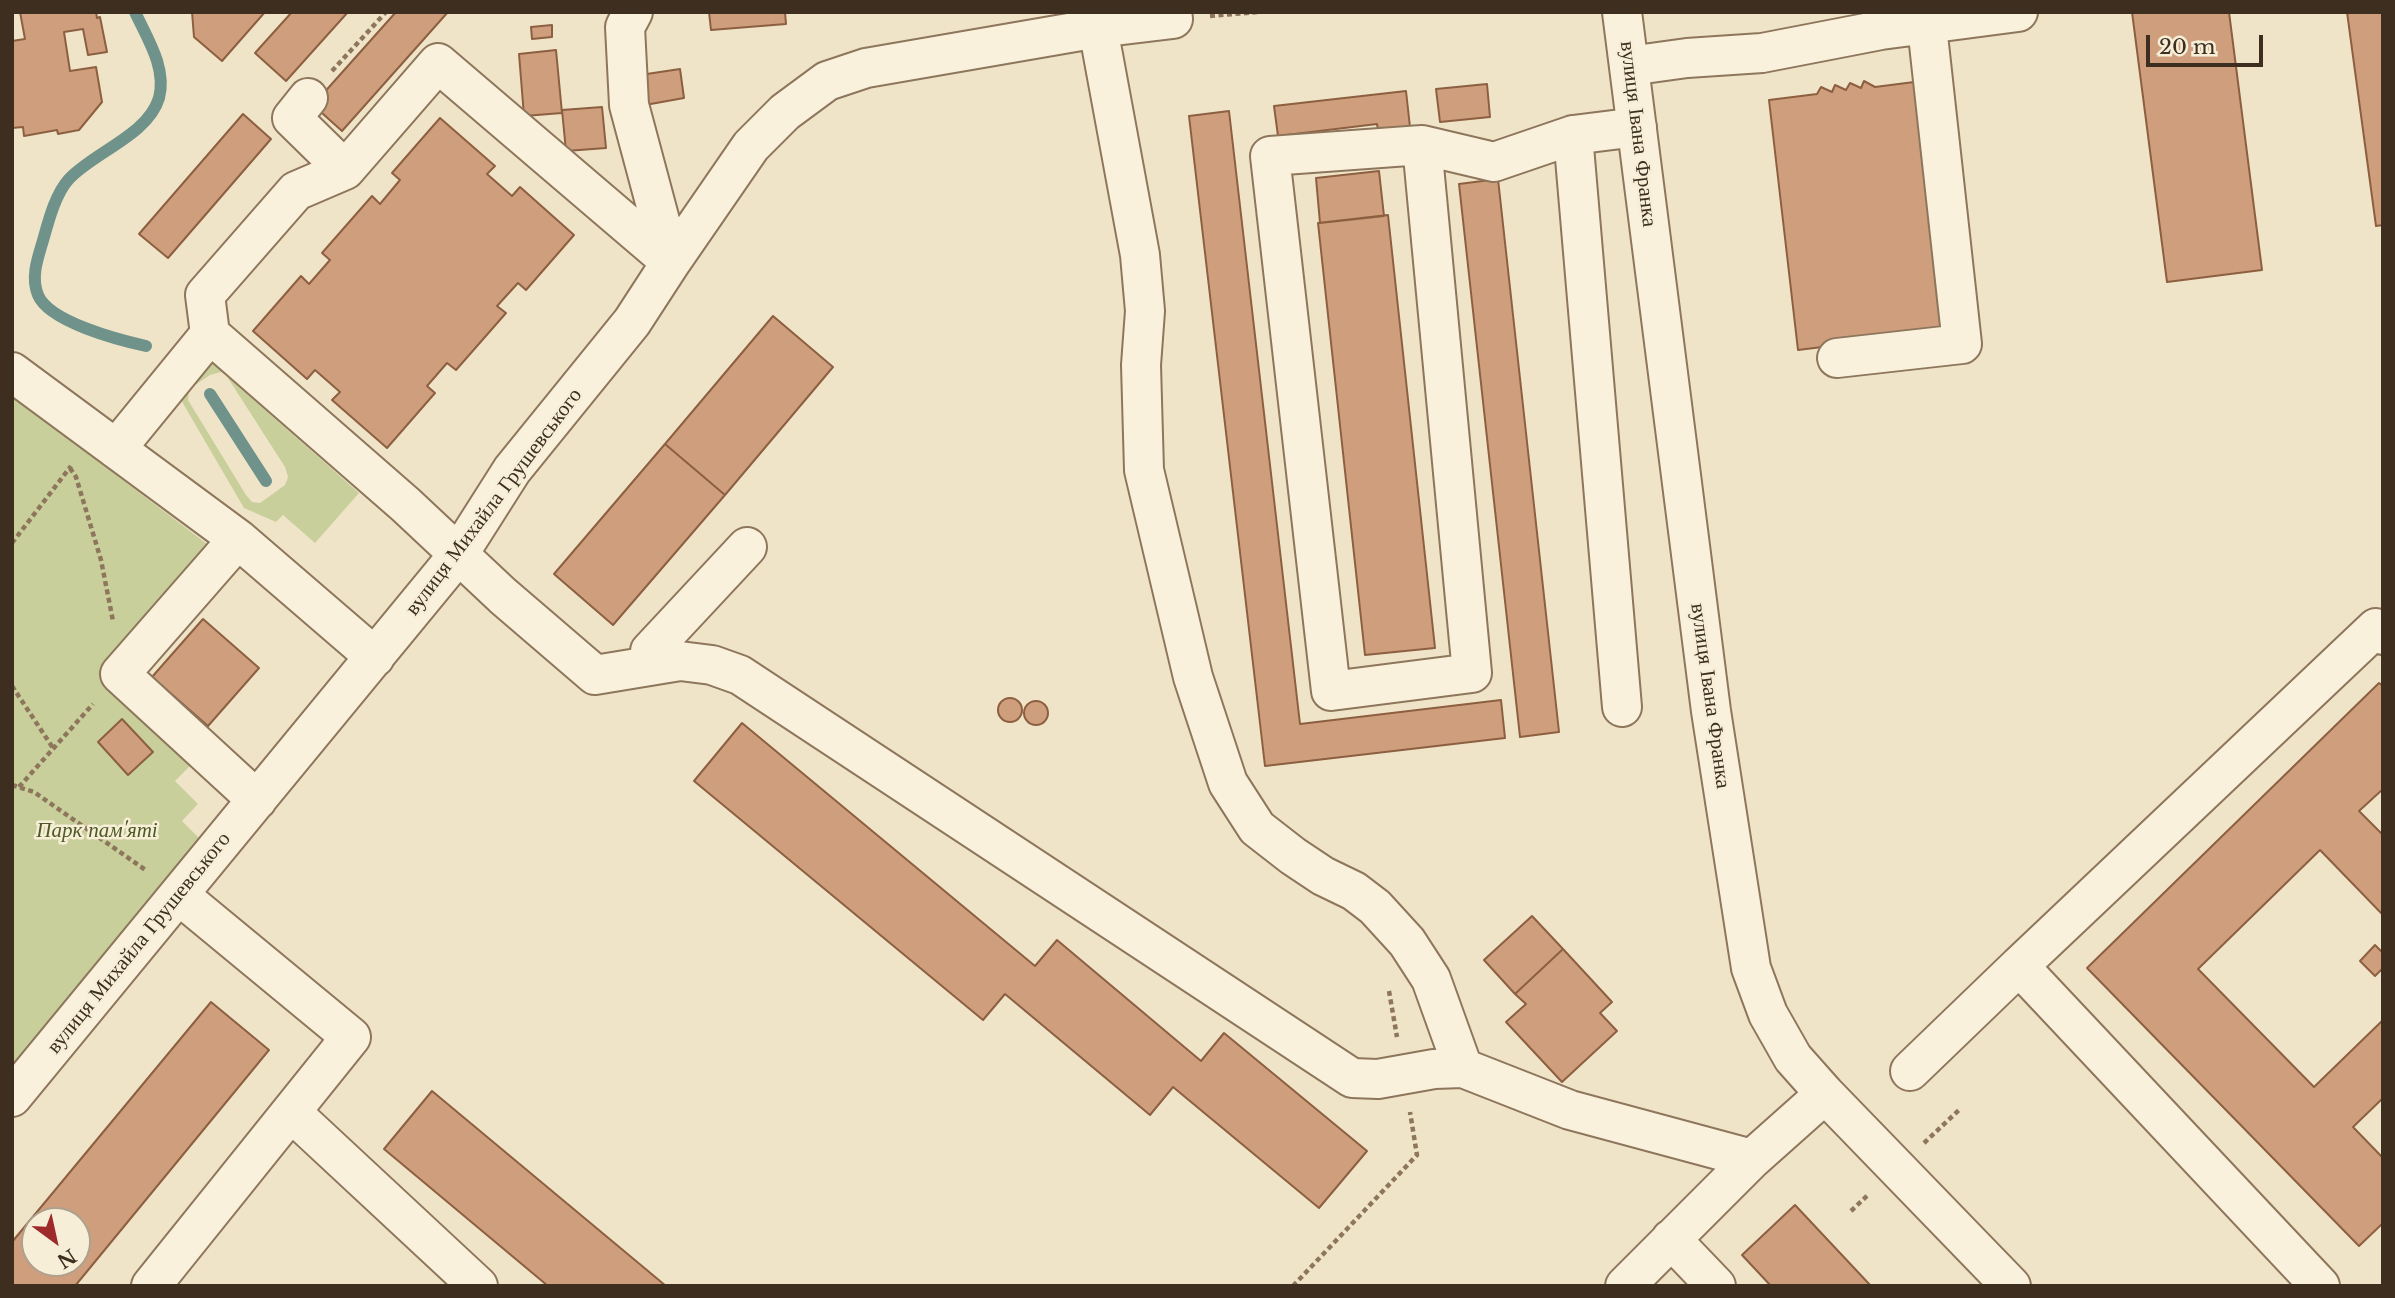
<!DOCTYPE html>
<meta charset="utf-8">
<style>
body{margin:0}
#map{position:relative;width:2395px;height:1298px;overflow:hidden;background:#f0e4c8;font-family:"Libre Baskerville",serif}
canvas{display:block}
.frame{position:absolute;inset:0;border:14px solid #3d2e20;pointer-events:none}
.north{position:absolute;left:21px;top:1207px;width:70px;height:70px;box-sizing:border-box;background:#f7eed8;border:2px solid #ada18e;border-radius:50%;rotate:147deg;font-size:19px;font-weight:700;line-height:28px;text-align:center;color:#3d2e20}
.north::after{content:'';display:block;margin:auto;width:24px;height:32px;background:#9e2a2b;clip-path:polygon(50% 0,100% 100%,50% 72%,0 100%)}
.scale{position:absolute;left:2146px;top:35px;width:117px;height:32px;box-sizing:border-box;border:4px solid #3d2e20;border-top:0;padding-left:9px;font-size:21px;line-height:24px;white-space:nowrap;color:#3d2e20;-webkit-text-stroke:5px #f7eed8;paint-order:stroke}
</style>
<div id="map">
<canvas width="2395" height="1298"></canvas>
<div class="frame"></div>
<div class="north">N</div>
<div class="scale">20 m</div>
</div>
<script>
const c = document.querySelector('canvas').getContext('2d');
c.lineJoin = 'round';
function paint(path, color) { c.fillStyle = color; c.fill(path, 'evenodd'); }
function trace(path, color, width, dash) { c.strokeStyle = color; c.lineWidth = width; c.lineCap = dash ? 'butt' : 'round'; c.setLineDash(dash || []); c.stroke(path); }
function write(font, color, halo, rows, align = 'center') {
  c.font = font + ' "Libre Baskerville",serif'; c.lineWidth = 5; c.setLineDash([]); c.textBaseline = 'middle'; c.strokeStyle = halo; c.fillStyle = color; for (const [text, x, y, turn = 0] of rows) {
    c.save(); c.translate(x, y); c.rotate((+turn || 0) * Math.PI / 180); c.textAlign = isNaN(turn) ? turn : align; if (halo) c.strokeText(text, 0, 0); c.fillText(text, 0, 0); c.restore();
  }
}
paint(new Path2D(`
 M215,361L259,392L253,399L359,493L315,543L283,515L276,522L244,508L181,400L209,362ZM221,372L226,375L285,467L288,477L285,485L260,503L252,502L246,495L188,400L189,389L210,375Z
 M12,396L215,550L100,677L195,761L175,781L198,804L182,821L201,840L12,1068Z`), '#c9cf9b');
trace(new Path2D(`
 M135,12C147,38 167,68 159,98C148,135 94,152 69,179C56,193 49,219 44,237C39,255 30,276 38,295C49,322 119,340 146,346
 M210,394L266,481`), '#6f938a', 12);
const building = new Path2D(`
 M20,12H96L97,18L100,17L107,52L88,55L83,29L64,32L70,71L96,67L102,102L79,130L58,134L57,130L24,136L23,127L12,128V41L25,39Z
 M192,12H265L222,61L194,37Z
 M292,12H348L286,81L255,53Z
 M396,12H448L342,131L313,105Z
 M709,12H785L786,24L711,30Z
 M2132,12H2229L2262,270L2167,282Z
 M2347,12H2383V225L2376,226Z
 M552,25V37L532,39L531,27Z
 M556,50L562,113L524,116L519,54Z
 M680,69L684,98L645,105L640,75Z
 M1864,81L1875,87L1922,81L1952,331L1798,350L1769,100L1817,94L1821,87L1832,92L1835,85L1846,90L1850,83L1861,88Z
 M1487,84L1490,117L1440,122L1436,89Z
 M1406,91L1410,127L1378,130L1377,124L1278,136L1274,106Z
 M602,107L606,148L566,151L562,110Z
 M1229,111L1300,724L1501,700L1505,738L1265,766L1189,116Z
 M243,114L271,139L168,258L139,234Z
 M440,118L495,166L487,174L512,196L520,187L574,235L526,290L518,283L497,306L506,313L456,370L447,363L427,386L435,393L387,448L332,400L340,392L315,370L307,379L253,331L301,276L309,284L330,260L322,253L372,196L380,204L400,180L392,173Z
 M1379,171L1384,216L1320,223L1316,178Z
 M1498,179L1559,732L1520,737L1459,184Z
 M1388,215L1435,648L1365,655L1318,223Z
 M773,316L833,367L725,495L665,444Z
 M665,444L725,495L613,625L554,574Z
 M203,619L259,668L208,726L152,677Z
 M2379,683L2383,686V789L2359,811L2383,835V915L2320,850L2198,969L2314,1087L2383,1020V1098L2353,1127L2383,1158V1223L2359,1246L2087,968Z
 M998 710a12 12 0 1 1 24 0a12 12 0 1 1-24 0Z
 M1024 713a12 12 0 1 1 24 0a12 12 0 1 1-24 0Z
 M122,719L153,752L128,775L98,742Z
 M742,723L1035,966L1057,940L1201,1061L1224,1033L1367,1151L1319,1208L1173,1087L1150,1115L1005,994L983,1020L694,781Z
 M1532,916L1563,949L1515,994L1484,960Z
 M2375,945L2383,953V968L2375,976L2360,961Z
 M1563,949L1612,1002L1600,1013L1617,1031L1562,1082L1506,1022L1526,1004L1515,994Z
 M211,1002L269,1050L75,1286H12V1242ZM35,1221H77V1263H35Z
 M432,1091L666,1286H548L384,1149Z
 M1795,1205L1871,1286H1771L1742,1255Z`);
paint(building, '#cf9f7d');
trace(building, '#8d5f41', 2);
const minor = new Path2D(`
 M633,12L625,27L629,105L671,262
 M1622,12L1711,711L1751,968L1768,1014L1793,1058L1825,1094L2011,1286
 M1098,28L1140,255L1145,311L1141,365L1144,470L1193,677L1228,783L1257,828L1293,856L1323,876L1354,891L1375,907L1407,942L1431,979L1463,1068
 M1629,66L1687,58L1762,53L1881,30L2018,12
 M308,98L292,118L345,170
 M1573,135L1622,707
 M1422,145L1270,156L1331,691L1472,673L1422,145L1494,162L1573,135L1637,127
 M671,262L438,63L345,170L296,191L205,295L210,334L406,505L503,596L595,675L680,661L712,665L740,675L1352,1078L1378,1079L1434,1069L1463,1068L1570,1110L1752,1159
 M1837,358L1962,344L1927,26
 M12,372L238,539L375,657
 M116,449L210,334
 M238,539L120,674L257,800
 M649,666L650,651L747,547
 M1910,1071L2019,966
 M12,1097L458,555L512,470L632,322L671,262L751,146L785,112L827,81L866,68L1098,28L1173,19L1172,12
 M291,1112L478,1286
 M1671,1239L1716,1286
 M151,1286L351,1037L179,895
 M1625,1286L1752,1159L1825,1094
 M2320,1286L2019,966L2376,628L2383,635`);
trace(minor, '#8d765c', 42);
trace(new Path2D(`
 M1210,16L1258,12
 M332,71L386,12
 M70,468L76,477L101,560L113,621
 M12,543L71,466
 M12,686L53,748
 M12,785L34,792L147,871
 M19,787L93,704
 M1389,991L1397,1037
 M1924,1143L1959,1110
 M1851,1211L1869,1194
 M1293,1286L1417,1155L1410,1112`), '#8d765c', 4.5, [5, 3.5]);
trace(minor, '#faf1dc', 38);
write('21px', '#3d2e20', '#f7eed8', [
 ["вулиця Івана Франка",1638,134,83],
 ["вулиця Михайла Грушевського",494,502,-53],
 ["вулиця Івана Франка",1710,696,82],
 ["вулиця Михайла Грушевського",139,943,-51]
]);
write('italic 21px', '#4d5a26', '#f7eed8', [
 ["Парк пам'яті",97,831]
]);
</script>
